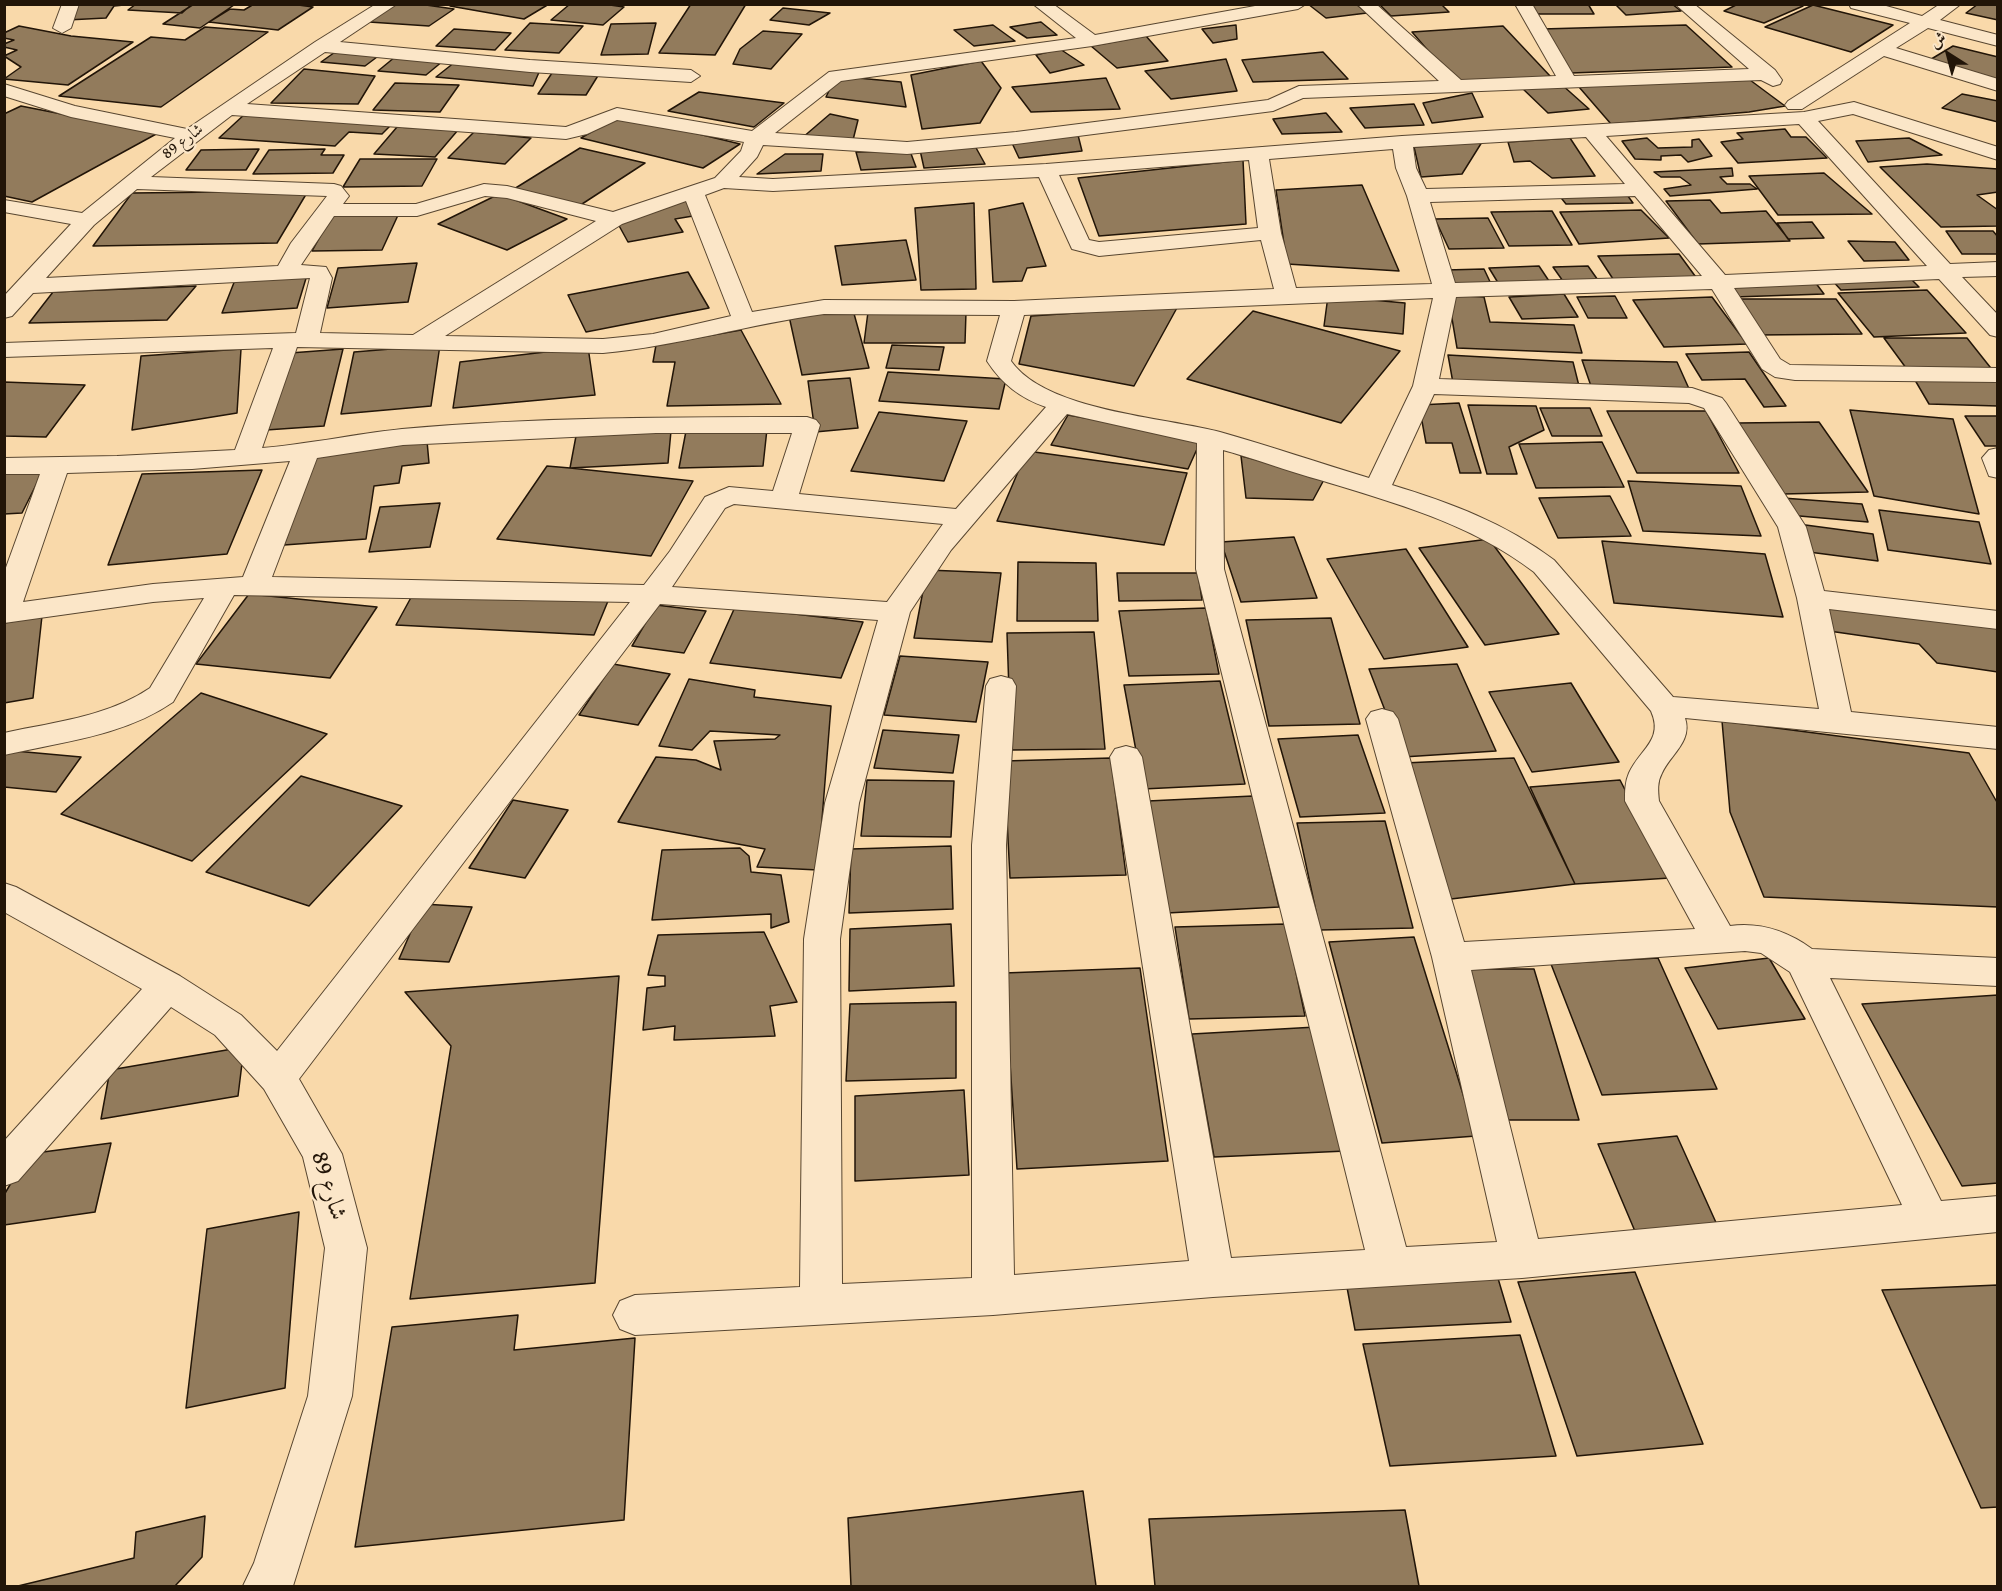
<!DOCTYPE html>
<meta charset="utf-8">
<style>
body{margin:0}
#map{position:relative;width:2002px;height:1591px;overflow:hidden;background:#f9d9aa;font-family:"Gentium Book Plus",Amiri,serif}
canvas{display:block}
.frame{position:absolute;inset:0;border:6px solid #221508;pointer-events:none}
.north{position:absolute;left:1918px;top:24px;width:60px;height:60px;-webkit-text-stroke:4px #fbe6c8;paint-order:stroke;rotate:324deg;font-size:16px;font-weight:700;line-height:24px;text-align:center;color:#221508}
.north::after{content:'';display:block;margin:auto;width:21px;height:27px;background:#221508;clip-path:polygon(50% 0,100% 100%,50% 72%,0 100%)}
</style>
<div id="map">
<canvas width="2002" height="1591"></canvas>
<div class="frame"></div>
<div class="north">ش</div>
</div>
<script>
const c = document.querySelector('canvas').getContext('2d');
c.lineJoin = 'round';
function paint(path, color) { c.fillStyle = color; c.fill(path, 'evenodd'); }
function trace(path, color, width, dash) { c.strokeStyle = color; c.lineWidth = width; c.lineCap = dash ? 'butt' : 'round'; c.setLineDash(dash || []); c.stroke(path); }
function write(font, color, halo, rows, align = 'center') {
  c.font = font + ' "Gentium Book Plus",Amiri,serif'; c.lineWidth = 4.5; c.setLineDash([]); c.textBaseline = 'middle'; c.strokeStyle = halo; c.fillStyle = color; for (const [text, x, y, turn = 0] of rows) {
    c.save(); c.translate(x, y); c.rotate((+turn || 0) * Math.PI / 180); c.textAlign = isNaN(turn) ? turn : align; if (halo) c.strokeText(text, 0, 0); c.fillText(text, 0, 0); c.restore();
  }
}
const building = new Path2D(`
 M78,4H134L114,6L106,18L67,20Z
 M136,4H192L182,13L128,10Z
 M194,4H225L234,5L200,28L163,24Z
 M254,4H291L313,7L278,30L209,22L230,9L244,10Z
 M396,4H419L454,9L429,26L369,22Z
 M452,4H549L524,19L450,6Z
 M570,4H603L624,7L603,25L551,20Z
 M691,4H746L715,55L659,53Z
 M1308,4H1356L1367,13L1326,18Z
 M1379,4H1441L1449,12L1391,16Z
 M1529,4H1588L1594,14H1535Z
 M1615,4H1672L1681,11L1626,15Z
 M1738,4H1799L1803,6L1764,23L1724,11Z
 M1978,4H1998V20L1966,13Z
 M1813,5L1893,25L1851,52L1765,27Z
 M783,8L830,13L809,25L770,20Z
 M1041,22L1057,35L1027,38L1010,27Z
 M530,23L583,26L559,53L505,50Z
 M656,23L648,54L601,55L611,24Z
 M993,25L1015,41L974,46L954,30Z
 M1236,25L1237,39L1213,43L1202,29Z
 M1686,25L1732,67L1571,73L1542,29Z
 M19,26L71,36L133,42L68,85L4,79L21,67L4,56L17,50L4,47V44L14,40L4,38V33Z
 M1503,26L1551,77L1456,83L1412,32Z
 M205,27L268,32L161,107L59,96L151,37L185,40Z
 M454,29L511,33L495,50L436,46Z
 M763,31L802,34L771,69L733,64L740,49Z
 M1146,36L1168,61L1117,68L1091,46Z
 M1953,46L1998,57V81L1928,61Z
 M1060,49L1084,65L1050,73L1036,55Z
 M338,50L381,54L365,66L321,62Z
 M1323,52L1348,79L1253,82L1242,60Z
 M395,57L443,61L426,75L378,71Z
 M1226,59L1237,91L1171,99L1145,71Z
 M981,61L1001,88L980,123L922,129L911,75Z
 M455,62L540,70L533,86L436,77Z
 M304,69L375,76L358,104L271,103Z
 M552,73L599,74L586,95L538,94Z
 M836,76L901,82L906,107L826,97Z
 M1106,78L1120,109L1031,112L1012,87Z
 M1713,78L1750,80L1785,106L1749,112L1611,124L1579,87Z
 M395,83L459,85L440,112L373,110Z
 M1561,84L1589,109L1548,113L1521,87Z
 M699,92L784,103L754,127L668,111Z
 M1472,93L1483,117L1432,123L1423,103Z
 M1962,94L1998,101V122L1942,108Z
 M1414,104L1424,125L1365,128L1350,108Z
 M21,106L158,133L32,202L4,196V114Z
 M246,113L393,123L382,134L349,132L335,146L219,138Z
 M1326,113L1342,132L1282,134L1273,119Z
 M830,114L858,120L853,140L802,138Z
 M620,115L740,144L703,168L581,138Z
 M397,127L458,130L435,157L374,154Z
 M1785,129L1791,137H1806L1827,158L1738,163L1721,142L1743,139L1737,133Z
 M474,132L531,138L505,164L448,158Z
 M1078,135L1082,151L1019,158L1012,143Z
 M1570,138L1595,176L1552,178L1530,161L1514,162L1508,142Z
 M1647,138L1658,148L1692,147V140L1699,139L1712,156L1688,162L1681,155L1661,156V160L1635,159L1622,141Z
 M1909,138L1942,155L1868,162L1856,141Z
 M1482,142L1462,174L1421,177L1414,147Z
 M975,146L985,164L924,168L920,150Z
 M580,148L645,163L579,206L514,189Z
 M259,149L246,170H186L201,150Z
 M325,149L321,155H344L333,173L253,174L269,150Z
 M910,151L916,167L861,170L856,152Z
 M785,154H823L821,171L757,174Z
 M360,159H437L422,186L343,187Z
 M1243,160L1246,224L1099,236L1078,178Z
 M1927,164L1998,169V192L1977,195L1998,210V226L1941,227L1880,167Z
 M1732,168L1733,176L1720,177L1727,184H1750L1757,189L1670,196L1664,189L1691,185L1680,177H1661L1654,172Z
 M1824,173L1872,214L1778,215L1749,176Z
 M1362,185L1399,271L1287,264L1276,190Z
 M308,191L277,243L93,246L132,193Z
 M1625,192L1633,203L1566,204L1558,194Z
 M499,194L567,219L507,250L438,224Z
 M688,198L699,215L675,219L683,232L628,242L617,222Z
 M1710,200L1721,213L1766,211L1790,241L1698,244L1666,201Z
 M974,203L976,289L921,290L915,208Z
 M1023,203L1046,266L1027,268L1022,281L993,282L989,210Z
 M1641,210L1669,238L1579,244L1560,212Z
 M1552,211L1572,245L1509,246L1491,212Z
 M399,213L382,250L312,251L332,215Z
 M1488,218L1504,248L1449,249L1435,219Z
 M1812,222L1824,238L1788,239L1777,223Z
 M1946,231H1993L1998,237V254H1962Z
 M906,240L916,280L842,285L835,246Z
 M1848,241L1895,242L1909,260L1864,261Z
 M1679,254L1698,280L1615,282L1598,256Z
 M417,263L408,302L327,308L338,268Z
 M1539,266L1551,284L1500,286L1489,268Z
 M1588,266L1600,283L1565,284L1553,267Z
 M1484,269L1492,286L1453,287L1446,270Z
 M688,272L709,308L586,332L568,295Z
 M307,275L297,308L222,313L235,280Z
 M1907,275L1919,287L1841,290L1830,278Z
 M1815,282L1824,294L1734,297L1726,285Z
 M196,286L167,320L29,323L53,292Z
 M1927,290L1966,333L1874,337L1838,293Z
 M1564,294L1578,317L1522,319L1509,297Z
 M1448,295L1484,297L1490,322L1574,325L1582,353L1457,348Z
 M1328,296L1405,303L1403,334L1324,326Z
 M1615,296L1627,318H1588L1577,297Z
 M1712,297L1747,344L1664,347L1633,300Z
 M1735,299H1836L1862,334L1757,335Z
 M1178,306L1134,386L1019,364L1031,316Z
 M853,310L869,368L802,375L789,316Z
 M1253,311L1400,351L1341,423L1187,379Z
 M868,312H966L965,343H864Z
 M741,330L781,404L667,406L675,362H653L656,345Z
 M1884,338H1967L1994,372H1909Z
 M440,345L431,406L341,414L354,352Z
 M892,345L944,347L939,370L886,368Z
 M588,347L595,395L453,408L460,362Z
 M241,349L237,413L132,430L141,356Z
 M343,349L324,426L266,430L290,353Z
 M1749,352L1786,406L1764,407L1745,379L1702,380L1686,354Z
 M1448,355L1573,362L1580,390L1453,383Z
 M1582,360L1677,362L1690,391L1592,389Z
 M888,372L1006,379L999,409L879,401Z
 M1912,375L1998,382V406L1929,404Z
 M850,378L858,428L815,432L808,381Z
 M4,382L85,385L46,437L4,436Z
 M1459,403L1481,473H1460L1452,443H1426L1419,405Z
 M1468,405L1536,406L1544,430L1509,447L1517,474H1487Z
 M1540,408H1590L1602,436H1552Z
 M1850,410L1953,419L1979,514L1874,496Z
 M1607,411H1706L1739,473H1637Z
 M879,412L967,421L944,481L851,471Z
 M1068,415L1202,438L1188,469L1051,445Z
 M1965,416H1998V446H1985Z
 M1819,422L1868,492L1783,494L1738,423Z
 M767,429L763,466L679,468L686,431Z
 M671,431L668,463L570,468L576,436Z
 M427,441L429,463L402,466L399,483L374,486L366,539L284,545L315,457Z
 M1602,442L1624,487L1536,488L1519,444Z
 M1027,451L1187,473L1164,545L997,521Z
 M1241,456L1326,476L1313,500L1246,498Z
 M547,466L570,468L693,481L651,556L497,539Z
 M44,469L22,513L4,514V471Z
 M262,470L227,554L108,565L142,474Z
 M1628,481L1741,486L1761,536L1643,531Z
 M1610,496L1631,536L1558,538L1539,498Z
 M1783,498L1862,504L1868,522L1788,515Z
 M440,503L430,547L369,552L380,507Z
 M1879,510L1979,522L1991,564L1888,550Z
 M1798,524L1873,534L1878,561L1801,551Z
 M1294,537L1317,598L1241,602L1221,542Z
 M1489,539L1559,634L1485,645L1419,548Z
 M1602,541L1765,554L1783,617L1614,603Z
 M1406,549L1468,647L1384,659L1327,559Z
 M1018,562L1096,563L1098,621H1017Z
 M927,570L1001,573L992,642L914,638Z
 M1117,573H1198L1202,600L1119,601Z
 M414,592L608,601L594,635L396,625Z
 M249,594L377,607L330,678L196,664Z
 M1817,599L1998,623V672L1937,663L1919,644L1822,630Z
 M656,605L706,611L684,653L632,646Z
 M735,607L863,622L841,678L710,663Z
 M1206,608L1219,674L1129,676L1119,611Z
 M42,616L33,698L4,703V623Z
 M1331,618L1360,724L1269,726L1246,620Z
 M1094,632L1105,749L1011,750L1007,633Z
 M900,656L988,662L976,722L884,715Z
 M613,664L670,674L638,725L579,715Z
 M1457,664L1496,751L1403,757L1369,669Z
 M689,679L755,690L754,697L831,706L818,870L757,867L765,849L618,822L656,757L696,760L721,770L714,741L775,739L780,735L710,731L692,750L659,746Z
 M1220,681L1245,784L1143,789L1124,685Z
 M1571,683L1619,762L1532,772L1489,692Z
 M201,693L327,734L192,861L61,814Z
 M1722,721L1969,753L1998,804V907L1764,897L1730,812Z
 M883,730L959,735L953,773L874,768Z
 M1358,735L1385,813L1300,817L1278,739Z
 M4,750L81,757L56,792L4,787Z
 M1111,758L1126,875L1010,878L1004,761Z
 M1514,758L1575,884L1451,899L1404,763Z
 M301,776L402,806L309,906L206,872Z
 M867,780L954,781L951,837L861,836Z
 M1620,780L1670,878L1575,884L1530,787Z
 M1253,796L1279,907L1167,913L1148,801Z
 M513,800L568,810L525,878L469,868Z
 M1385,821L1413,928L1320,930L1297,823Z
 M951,846L953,909L849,913L851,849Z
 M740,848L749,856L751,872L781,875L789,922L771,928V914L652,920L662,850Z
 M423,904L472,907L449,962L399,959Z
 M951,924L954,986L849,991L850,929Z
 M1286,924L1305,1016L1189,1019L1175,927Z
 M764,932L797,1002L770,1006L775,1036L674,1040L675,1026L643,1030L647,988L665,986V976L648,975L658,935Z
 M1414,937L1476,1136L1382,1143L1329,942Z
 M1658,958L1717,1089L1602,1095L1551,964Z
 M1769,958L1805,1019L1718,1029L1685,968Z
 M1140,968L1168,1161L1017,1169L1004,973Z
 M1464,969H1534L1579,1120H1503Z
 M619,976L595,1283L410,1299L451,1046L405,992Z
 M1998,995V1183L1962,1186L1862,1004Z
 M956,1002V1078L846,1081L850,1004Z
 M1316,1027L1346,1151L1214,1157L1192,1034Z
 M244,1047L238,1096L101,1119L110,1070Z
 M964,1090L969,1175L855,1181V1096Z
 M1677,1136L1718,1227L1637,1236L1598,1144Z
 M111,1143L95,1212L4,1225V1195L28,1154Z
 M299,1212L285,1388L186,1408L207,1229Z
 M1635,1272L1703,1444L1577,1456L1518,1282Z
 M1497,1275L1511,1322L1355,1330L1346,1282Z
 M1998,1285V1507L1981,1508L1882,1290Z
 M518,1315L514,1350L635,1338L624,1520L355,1547L392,1327Z
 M1520,1335L1556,1456L1390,1466L1363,1344Z
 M1083,1491L1096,1586H851L848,1518Z
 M1405,1510L1419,1586H1155L1149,1519Z
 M205,1516L202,1557L175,1586H18L134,1558L136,1532Z`);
paint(building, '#927b5c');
trace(building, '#221508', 1.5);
const minor = new Path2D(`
 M62,4H79L71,28L62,33L53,28Z
 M376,4H397L340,42L530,60L691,70L700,76L691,82L530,72L325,52L247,104L566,127L617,108L752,131L829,72L1076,38L1033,4H1053L1095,35L1266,4H1306L1298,9L1092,46L841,81L775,133L907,142L1016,132L1268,100L1299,86L1439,81L1357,4H1376L1461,80L1556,76L1515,4H1532L1574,76L1749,69L1675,4H1694L1775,70L1782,80L1780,84L1773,86L1761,80L1303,98L1273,111L1016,144L907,154L763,145L757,157L739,177L773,179L1046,164L1402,136L1804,112L1854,102L1998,147V160L1853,114L1818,121L1950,264L1998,262V276L1962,277L1998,315V337L1990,335L1939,279L1734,288L1780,359L1790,365L1998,368V382L1795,380L1775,377L1762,369L1712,289L1456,297L1439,379L1692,388L1722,398L1726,403L1806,527L1824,591L1998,611V629L1829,609L1851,712L1998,727V749L1685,718C1693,741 1670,755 1662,773C1657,782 1658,791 1659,801L1730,926C1761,922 1787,931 1812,949L1998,958V986L1830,978L1941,1201L1998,1196V1232L1522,1278L1213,1297L993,1315L635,1335L620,1329L613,1315L620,1301L635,1295L800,1287L804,939L825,803L878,620L660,604L299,1079L342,1154L367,1248L352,1396L293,1586H243L254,1563L308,1396L325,1248L303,1157L264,1089L215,1035L171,1007L18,1181L4,1186V1141L142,989L4,912V883L16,887L180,976L241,1015L277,1051L630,602L234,595L173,702C124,736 61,742 4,755V733C54,722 107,717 150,688L204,598L153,602L4,623V573L40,474H4V458L117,456L235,450L273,348L4,357V343L296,333L310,278L33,293L12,316L4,318V296L71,224L4,212V200L82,213L175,138L71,117L4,96V84L75,106L187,129L315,42ZM232,115L566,139L587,134L617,120L744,142L741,151L715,178L613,212L507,186L484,184L416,204H343L349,196L341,186L334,184L151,177ZM1799,124L1927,266L1725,275L1606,136ZM1586,137L1625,184L1426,189L1416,168L1413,147ZM1393,149L1396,168L1407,196L1432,284L1296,288L1281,233L1269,159ZM1249,160L1258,228L1099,242L1089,240L1059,175ZM1039,177L1072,249L1099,256L1261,240L1274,289L1014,301L824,300L752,312L705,195L724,188L773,191ZM137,189L327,196L291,243L278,266L46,278L94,225ZM485,196L507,198L596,221L413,335L320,333L332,278L326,267L301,265L334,216H417ZM1635,196L1702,276L1455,283L1430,202ZM686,201L731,316L653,334L603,339L445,336L622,224ZM1433,298L1413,386L1369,478C1319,463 1270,446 1220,432C1163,417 1046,411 1011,361L1024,315ZM824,314L1000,315L987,361C1002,384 1020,398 1046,407L956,509L799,494L820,425L816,420L807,417C672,417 536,417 402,429C355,434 309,444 262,448L297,347L603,353C678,346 750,324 824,314ZM1434,394L1689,403L1704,408L1778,527L1797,598L1819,709L1673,697L1554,560C1505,523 1451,503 1392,485ZM1067,414L1197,443L1196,569L1365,1250L1231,1258L1142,757L1137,749L1126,746L1115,749L1110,757L1189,1261L1014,1275L1006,845L1016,686L1012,679L1001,676L990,679L986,686L972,845V1278L842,1284L840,939L859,803L910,612L951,550ZM656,433H792L773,491L729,487L705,497L670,551L644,585L272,577L317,458L403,445ZM1223,450C1256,459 1287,471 1320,480C1395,503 1470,523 1534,572L1651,711C1664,740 1640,749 1629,773C1625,782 1625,791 1625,801L1695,929L1464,942L1398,719L1393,712L1382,709L1371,712L1366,719L1432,957L1497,1242L1406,1247L1224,569ZM290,461L243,577L153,584L23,602L67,473L192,469ZM734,504L943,524L887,602L672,587L725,508ZM1745,951L1761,953L1790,972L1902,1205L1538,1239L1471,970Z
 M1849,4H1879L1922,16L1940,4H1961L1940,20L1998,35V46L1928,28L1896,48L1998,79V91L1884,56L1802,109H1788L1785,105L1788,101L1910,23L1851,8Z
 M1998,448V478L1989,476L1982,458L1989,450Z`);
trace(minor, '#584630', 2);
paint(minor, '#fbe6c8');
write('16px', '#221508', '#fbe6c8', [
 ["شارع 89",183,142,-37]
]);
write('24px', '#221508', '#fbe6c8', [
 ["شارع 89",328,1186,73]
]);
</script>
